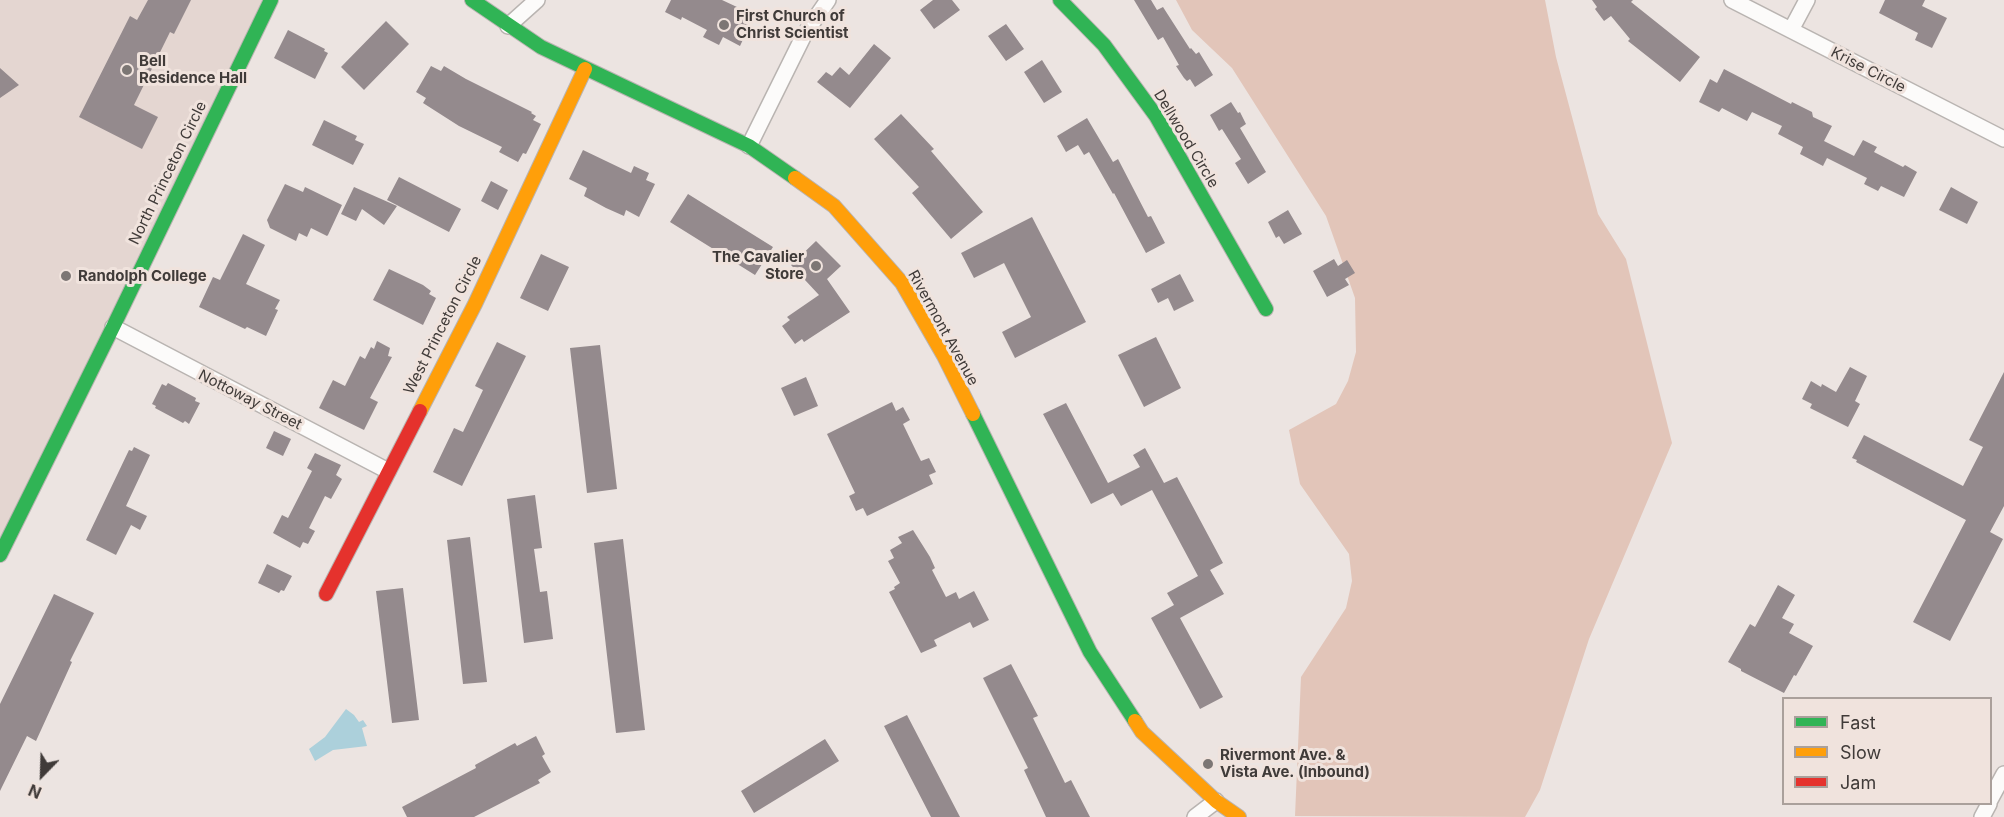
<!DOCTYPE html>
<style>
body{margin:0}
#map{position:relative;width:2004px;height:817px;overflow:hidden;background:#ece4e1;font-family:Inter,sans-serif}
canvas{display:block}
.legend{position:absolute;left:1782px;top:697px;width:210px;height:108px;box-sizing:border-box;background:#f0e3dd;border:2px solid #aaa09b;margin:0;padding:8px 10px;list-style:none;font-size:18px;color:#403b39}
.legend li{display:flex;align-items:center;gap:12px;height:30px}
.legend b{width:30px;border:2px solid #aaa09b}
.north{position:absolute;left:12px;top:745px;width:60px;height:60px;-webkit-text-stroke:4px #f0e3dd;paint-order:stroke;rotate:203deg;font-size:16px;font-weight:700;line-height:24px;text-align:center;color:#403b39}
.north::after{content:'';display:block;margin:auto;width:21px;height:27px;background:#403b39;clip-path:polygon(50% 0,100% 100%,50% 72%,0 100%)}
</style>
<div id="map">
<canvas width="2004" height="817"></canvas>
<ul class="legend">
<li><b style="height:8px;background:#30b455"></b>Fast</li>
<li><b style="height:8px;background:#ff9f0a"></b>Slow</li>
<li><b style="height:8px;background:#e5322d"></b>Jam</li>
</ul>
<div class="north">N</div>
</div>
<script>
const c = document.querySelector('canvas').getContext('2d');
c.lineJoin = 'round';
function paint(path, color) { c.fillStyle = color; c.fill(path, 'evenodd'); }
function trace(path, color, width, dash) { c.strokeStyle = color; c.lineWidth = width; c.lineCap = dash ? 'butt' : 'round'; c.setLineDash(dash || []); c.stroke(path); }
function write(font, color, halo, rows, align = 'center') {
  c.font = font + ' Inter,sans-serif'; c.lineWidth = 6; c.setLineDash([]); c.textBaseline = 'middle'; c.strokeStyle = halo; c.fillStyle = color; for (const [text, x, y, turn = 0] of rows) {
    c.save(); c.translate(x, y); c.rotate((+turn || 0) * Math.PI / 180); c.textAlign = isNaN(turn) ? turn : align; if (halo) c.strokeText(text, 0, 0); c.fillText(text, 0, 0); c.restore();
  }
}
paint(new Path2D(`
 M0,0H264L0,551Z`), '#e4d6d1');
paint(new Path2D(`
 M1176,0H1545L1556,57L1598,214L1626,259L1672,443L1589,639L1540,790L1525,817L1295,816L1301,677L1346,608L1352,581L1349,554L1300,484L1289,430L1336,404L1348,381L1356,352L1355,298L1326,216L1232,68L1192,30Z`), '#e2c5b9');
paint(new Path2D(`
 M346,709L354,715L359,722L363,720L367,726L362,728L367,746L333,750L315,761L309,749L325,737Z`), '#acd0db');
paint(new Path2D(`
 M148,0H191L174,34L170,32L134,105L158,117L142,149L79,117L130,16L137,20Z
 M671,0H722L737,7L736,10L753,18L740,46L723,37L719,45L703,37L707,30L682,17L681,20L665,12Z
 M933,0H952L960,10L934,29L920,10Z
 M1134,0H1151L1157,10L1163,7L1190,49L1191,48L1196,54L1199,52L1213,75L1195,87L1190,79L1187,81L1184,78L1176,66L1179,65L1163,37L1158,40Z
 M1592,0H1633L1631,2L1700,57L1680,82L1628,41L1630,39L1611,16L1604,21L1595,9L1597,7Z
 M1885,0H1925L1922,6L1947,18L1932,48L1915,40L1918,33L1879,13Z
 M386,21L409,44L364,90L341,67Z
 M1006,24L1024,49L1006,61L988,36Z
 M288,30L325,49L324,51L328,53L315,79L274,58Z
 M874,44L891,58L850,108L817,82L826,72L832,76L840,67L849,75Z
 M1042,60L1062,92L1044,103L1024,72Z
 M431,66L441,71L444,66L466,79L532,112L531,113L536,116L533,120L541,124L526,154L523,153L518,162L499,152L502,147L459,126L423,103L426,98L416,92Z
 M0,68L19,85L0,98Z
 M1724,69L1791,104L1792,102L1812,112L1813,117L1832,126L1824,141L1854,156L1863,140L1877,147L1874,152L1903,167L1905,165L1917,172L1904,197L1881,186L1878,191L1864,184L1867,178L1827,158L1823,166L1800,154L1803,147L1778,134L1782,126L1752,112L1747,121L1722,108L1719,112L1699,102L1710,79L1717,83Z
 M1231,102L1238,113L1240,112L1246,124L1240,128L1266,172L1248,184L1235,163L1241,159L1222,129L1219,131L1210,115Z
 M901,114L934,149L931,151L983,212L951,239L912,193L919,187L874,139Z
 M1087,118L1113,162L1118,159L1148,217L1151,216L1165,243L1146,253L1114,193L1113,194L1089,152L1084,155L1078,145L1066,152L1057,136Z
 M324,120L357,136L355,140L364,144L353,165L312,145Z
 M583,150L631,173L634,166L649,173L646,180L655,184L639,217L626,210L624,216L606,208L584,196L587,188L569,179Z
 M399,177L461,209L449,232L387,200Z
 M491,181L508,190L498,210L481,201Z
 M285,184L303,192L305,187L342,205L328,235L327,236L311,228L307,237L299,233L296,241L270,228L267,220Z
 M354,187L397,206L384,225L362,209L356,221L341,214Z
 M1951,187L1978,202L1967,224L1939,210Z
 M688,194L773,247L755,275L670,222Z
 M1288,210L1302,234L1284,244L1279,236L1276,238L1268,222Z
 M1032,217L1086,322L1015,358L1002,332L1031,317L1004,263L974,278L961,253Z
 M243,234L265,245L246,284L280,300L275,309L278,310L266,336L247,327L245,329L199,307L213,277L220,280Z
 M816,241L841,266L827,279L850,312L804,342L802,339L795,344L782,326L790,320L787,317L819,295L791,265Z
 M541,254L569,267L548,311L520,298Z
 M1334,259L1338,266L1347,260L1355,273L1345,279L1349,285L1327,297L1313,271Z
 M389,269L423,285L431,291L429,294L436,298L423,325L373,300Z
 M1180,274L1194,301L1174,311L1168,298L1158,303L1151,289Z
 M1156,337L1181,388L1144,407L1118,355Z
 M377,341L390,348L388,356L392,357L370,398L378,402L364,430L319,408L333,380L345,386L360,356L365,359L371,347L374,349Z
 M497,342L526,356L462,486L433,472L454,428L463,432L483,390L475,386Z
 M600,345L617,489L587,493L570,348Z
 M1850,367L1867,376L1855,401L1860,404L1848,427L1810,408L1812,404L1802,399L1811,381L1821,387L1822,384L1836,392Z
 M2004,372V506L1990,532L2003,539L1950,641L1913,622L1966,520L1856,462L1857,460L1852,458L1864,435L1963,486L1983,447L1969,440Z
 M806,377L818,406L794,416L781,388Z
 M168,383L196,398L195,401L200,403L189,424L185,421L183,423L155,408L156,406L152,404L162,384L166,386Z
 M892,402L896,411L903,407L910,420L903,424L917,453L921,461L929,458L936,472L929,475L933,484L867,516L863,508L856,511L849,496L855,493L827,434Z
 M1066,403L1108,483L1140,467L1133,455L1145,448L1164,483L1177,477L1223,563L1210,570L1224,594L1180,618L1223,697L1200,709L1151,618L1174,605L1167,593L1198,576L1152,490L1121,506L1113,493L1091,504L1043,414Z
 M274,431L291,439L283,456L266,448Z
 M134,447L150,455L126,506L147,516L140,530L131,525L116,555L86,540L129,450L132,451Z
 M315,453L341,465L336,475L342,479L331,499L325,496L309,528L315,531L308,544L303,542L300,548L273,533L282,515L288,518L312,471L307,468Z
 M535,495L542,548L534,549L540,592L547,591L553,639L524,643L507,499Z
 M913,530L930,557L935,568L932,570L946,597L956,592L959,599L974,591L989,620L973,628L970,622L934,640L937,646L921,653L889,592L895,589L894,587L900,583L888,561L894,558L890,550L902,543L898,537Z
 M470,537L487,682L463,684L447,540Z
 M623,539L645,730L616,733L594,543Z
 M267,564L292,576L284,591L281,590L279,593L258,583Z
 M1778,585L1795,595L1782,618L1794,624L1789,633L1813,646L1796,676L1794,675L1784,693L1741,671V669L1728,662L1750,624L1755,627Z
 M403,588L419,720L392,723L376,591Z
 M54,594L94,613L70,661L72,662L36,741L27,736L0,791V704Z
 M1011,664L1038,716L1033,718L1065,783L1071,780L1090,817H1046L1024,770L1028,768L983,678Z
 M907,715L960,817H931L884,726Z
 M536,736L545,754L542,756L551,772L538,780L540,783L474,817H407L402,807L476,768L475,765L515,743L517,746Z
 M825,739L839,761L754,813L741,791Z`), '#948a8d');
const street = new Path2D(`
 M1732,0L2004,139
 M508,26L537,0
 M1791,30L1807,0
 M749,146L804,35L828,0
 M113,327L388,471
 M1990,800L2004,774
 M1195,817L1216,801
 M1982,817L1989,804`);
const fast = new Path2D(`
 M472,0L541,47L749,146L795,178
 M1060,0L1104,45L1156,116L1266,309
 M973,414L1090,652L1135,721
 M0,555L113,327L271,0`);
const slow = new Path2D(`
 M795,178L834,206L902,283L944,356L973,414
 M420,411L475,304L585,69
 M1135,721L1142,732L1216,801L1239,817`);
const jam = new Path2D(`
 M326,594L420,411`);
trace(street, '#b9b4b1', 18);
trace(fast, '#b9b4b1', 16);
trace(slow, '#b9b4b1', 16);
trace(jam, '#b9b4b1', 16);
trace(street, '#fcfbfa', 15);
trace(fast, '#30b455', 14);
trace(slow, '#ff9f0a', 14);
trace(jam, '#e5322d', 14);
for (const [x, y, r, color] of [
 [724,25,6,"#7c7674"],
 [127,70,6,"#7c7674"],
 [816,266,6,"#7c7674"],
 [66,276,6,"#7c7674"],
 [1208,764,6,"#7c7674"]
]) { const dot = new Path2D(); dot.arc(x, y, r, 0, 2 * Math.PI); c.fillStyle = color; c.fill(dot); trace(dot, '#f0e3dd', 2); }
write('bold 15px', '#403b39', '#f0e3dd', [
 ["First Church of",736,16],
 ["Christ Scientist",736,33],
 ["Bell",139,61],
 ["Residence Hall",139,78],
 ["The Cavalier",804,257,"right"],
 ["Store",804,274,"right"],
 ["Randolph College",78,276],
 ["Rivermont Ave. &",1220,755],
 ["Vista Ave. (Inbound)",1220,772]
], 'left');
write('15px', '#403b39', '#f0e3dd', [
 ["Krise Circle",1868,70,27],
 ["Dellwood Circle",1186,139,59],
 ["North Princeton Circle",168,173,-64],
 ["West Princeton Circle",443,325,-63],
 ["Rivermont Avenue",943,328,61],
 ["Nottoway Street",250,400,27]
]);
</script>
